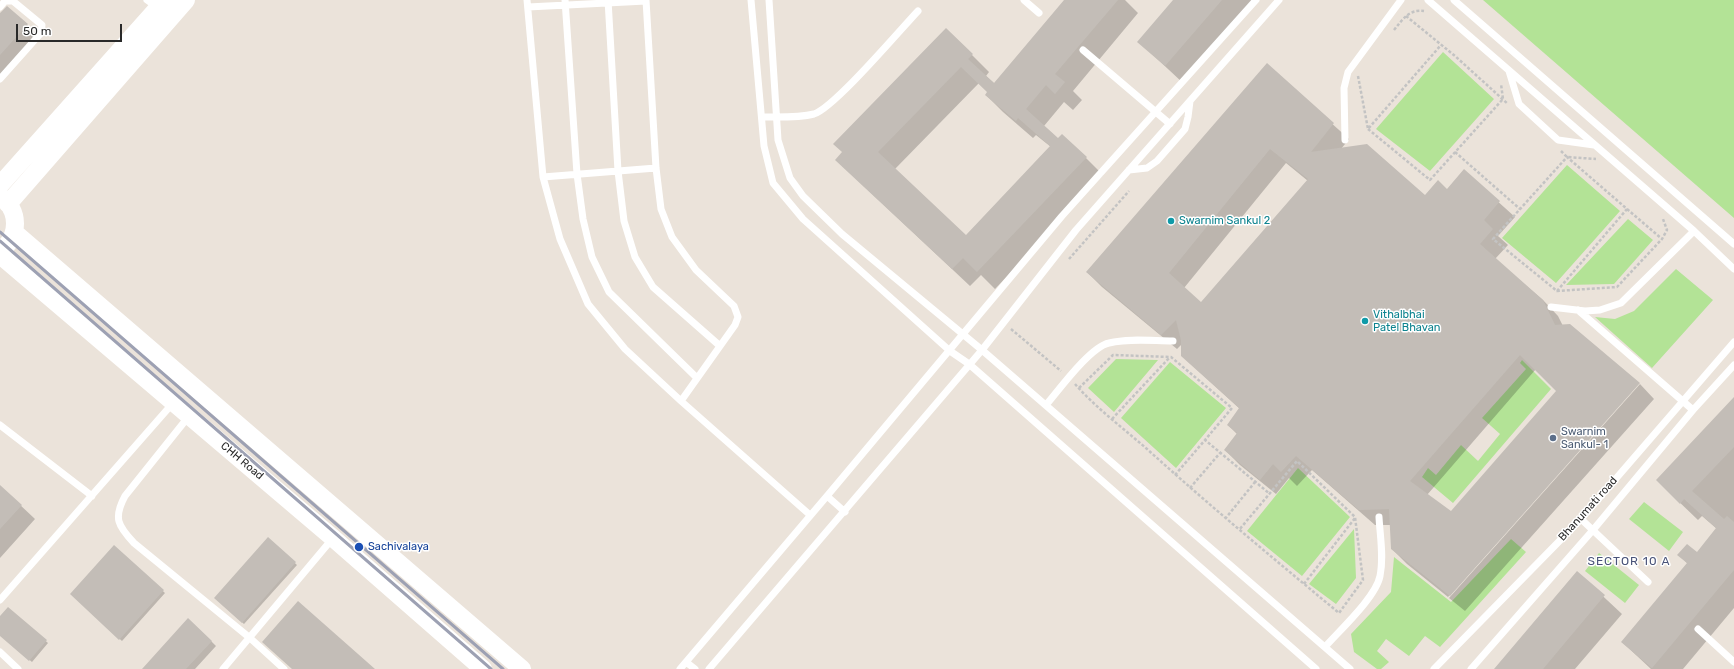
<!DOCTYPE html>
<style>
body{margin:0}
#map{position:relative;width:1734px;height:669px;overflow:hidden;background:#ebe3da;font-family:Rubik,sans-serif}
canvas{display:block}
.scale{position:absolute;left:16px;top:24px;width:106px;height:18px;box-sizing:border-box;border:2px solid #292929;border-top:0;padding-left:5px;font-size:12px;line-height:14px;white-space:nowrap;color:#292929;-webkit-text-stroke:3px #fff;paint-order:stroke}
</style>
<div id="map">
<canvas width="1734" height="669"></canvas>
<div class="scale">50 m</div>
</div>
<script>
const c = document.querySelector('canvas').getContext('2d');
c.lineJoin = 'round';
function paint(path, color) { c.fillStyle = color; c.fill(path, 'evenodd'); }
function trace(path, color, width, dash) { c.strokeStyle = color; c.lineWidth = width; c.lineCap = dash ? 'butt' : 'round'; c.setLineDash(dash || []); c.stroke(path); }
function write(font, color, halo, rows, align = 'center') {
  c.font = font + ' Rubik,sans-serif'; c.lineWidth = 3; c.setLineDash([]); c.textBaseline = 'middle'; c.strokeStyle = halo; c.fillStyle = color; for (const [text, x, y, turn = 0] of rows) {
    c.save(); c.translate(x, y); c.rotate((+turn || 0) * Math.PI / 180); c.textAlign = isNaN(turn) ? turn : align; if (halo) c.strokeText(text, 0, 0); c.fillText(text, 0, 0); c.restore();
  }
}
paint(new Path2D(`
 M1483,0H1734V218Z
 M1443,52L1494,99L1430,171L1376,129Z
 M1567,165L1620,211L1556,283L1502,238Z
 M1628,219L1653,240L1614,284L1566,285Z
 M1676,269L1713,300L1652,368L1595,317L1615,319L1634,311Z
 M1116,359L1158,360L1114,412L1088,388Z
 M1522,360L1551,389L1453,503L1422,477L1428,468L1436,475L1461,445L1478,461L1500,434L1482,418L1526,369L1520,363Z
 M1170,362L1226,408L1176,468L1121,418Z
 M1298,468L1350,517L1302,576L1247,531Z
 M1644,502L1683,532L1669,551L1629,519Z
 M1354,529L1356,578L1336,604L1309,584Z
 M1511,539L1526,552L1440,647L1425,636L1409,656L1386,639L1377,651L1389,662L1381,669H1377L1354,652L1351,634L1391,592L1394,557L1451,602Z
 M1599,553L1639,585L1625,603L1585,571Z`), '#b3e396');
paint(new Path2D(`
 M1066,0H1125L1138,13L1073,91L1082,100L1073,110L1064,102L1044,126L1058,139L1086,158L1103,175L995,289L981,275L970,286L836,160L946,29L989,72L986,76L995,84ZM979,83L988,92L986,95L1003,112L1033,138L1036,135L1051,147L966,236L895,169Z
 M1174,0H1254L1183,83L1139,42Z
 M7,7L37,34L0,75V15Z
 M1267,65L1349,139L1341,149L1425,197L1447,190L1464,171L1515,217L1498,236L1508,245L1495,259L1543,300L1558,316L1563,326L1638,383L1448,597L1407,564L1392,549L1391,525H1375L1312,470L1297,486L1289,478L1276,494L1240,465L1225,450L1237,434L1228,425L1240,409L1182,356V344L1177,349L1102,287L1087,272ZM1286,163L1308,181L1201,303L1184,288ZM1536,369L1557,391L1451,512L1427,495Z
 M1640,384L1654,399L1465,611L1449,598Z
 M1734,398V608L1683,669H1651L1622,642L1688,564L1679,555L1697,553L1717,529L1702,516L1698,520L1674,497Z
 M0,486L35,519L0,558Z
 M268,538L297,565L244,624L215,598Z
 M114,546L165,593L122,641L71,594Z
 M1577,572L1622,614L1575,669H1495Z
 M8,608L48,643L32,662L0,635V617Z
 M211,641L216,646L195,669H143Z`), '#0003');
paint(new Path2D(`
 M1064,0H1118L1055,74L1065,82L1055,94L1046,85L1026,109L1058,138L1062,134L1087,157L977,272L963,258L952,269L835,160L842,152L833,144L946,28L973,54L968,59L994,83ZM961,67L987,92L985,95L1016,121L1018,118L1050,146L966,235L878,152Z
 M1173,0H1222L1165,66L1137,42Z
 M7,6L28,24L0,55V13Z
 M1267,63L1334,123L1311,152L1367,144L1425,195L1438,180L1447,189L1464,169L1500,201L1484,220L1493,229L1480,244L1543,300L1555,325L1570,324L1640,383L1450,596L1391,549L1389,509L1359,510L1296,456L1281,472L1273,464L1260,480L1224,450L1237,433L1227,425L1239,408L1181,356V340L1176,320L1161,335L1086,272ZM1270,149L1308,179L1201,302L1169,273ZM1520,355L1556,391L1451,511L1410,481Z
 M1734,397V447L1692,491L1724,519L1727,516L1734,522V570L1652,668L1621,642L1687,563L1677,555L1687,544L1697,552L1716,528L1684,499L1680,504L1656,480Z
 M0,485L22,505L0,529Z
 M268,537L296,562L242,623L214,598Z
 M114,545L164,590L119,640L70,594Z
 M1577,571L1605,595L1543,669H1494Z
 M298,601L375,669H292L262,642Z
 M8,607L47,640L29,661L0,636V616Z
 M188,618L212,641L186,669H142Z`), '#c3bdb7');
trace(new Path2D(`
 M1406,16L1455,56L1508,104
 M1394,30C1403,19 1409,9 1424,11
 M1358,76L1368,129L1441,45
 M1368,129L1430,180L1503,99L1501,84
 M1561,151L1567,157L1596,159
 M1455,152L1520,209
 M1627,209L1662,239
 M1069,259L1129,191
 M1557,291L1627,209L1567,157L1493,239L1557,291L1617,287L1662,239L1667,230L1663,219
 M1011,329L1061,371
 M1075,384C1096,408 1123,428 1147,449C1210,506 1274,559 1339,613L1363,580L1355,517L1297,461L1239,530
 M1079,388L1113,355L1171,357L1232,408L1205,440
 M1112,419L1170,357
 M1175,475L1205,440L1270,494
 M1190,488L1220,453
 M1225,519L1255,482
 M1304,584L1355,518`), '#c3c3c3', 2.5, [3, 2]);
trace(new Path2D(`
 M147,0L158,8
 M527,0L543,177L560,239L588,304L625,349L681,401L810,515
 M565,0L577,174L583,219L592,257L609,292L697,378
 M608,0L618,171L624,221L635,257L653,287L720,346
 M646,0L656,168L661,209L672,237L696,270L734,306L738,317L735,325L681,401
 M751,0L764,146L773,183L803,219L950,351L969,364L1316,669
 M769,0L778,140L790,178L803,196L842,234L982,350L1350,669
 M1024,0L1039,13
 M1428,0L1694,231L1734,269
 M1454,0L1734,244
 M0,7L5,1H13L42,25L41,33L0,79
 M528,7L646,1
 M1083,50L1170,124
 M1509,71L1519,104L1558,140L1594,145
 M762,117C779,117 798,118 814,114C834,108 900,30 918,11
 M1345,140L1344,88L1348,72L1401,0
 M1129,170L1147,168L1157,161L1185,129L1188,117L1190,101
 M543,177L656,168
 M1551,307L1585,311L1600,310L1621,303L1694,231
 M1578,310L1693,410
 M1046,405C1059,390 1090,347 1109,343C1129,338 1153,341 1173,341
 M189,416L125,496C113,518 118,526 134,543L250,638L284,669
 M0,425L92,496
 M827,496L845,512
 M1581,519L1648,582
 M0,600L173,403
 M1698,629L1734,662
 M1325,647C1340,630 1376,597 1380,576C1384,557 1380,536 1379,517
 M0,652L18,669
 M686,662L695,669
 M223,669L333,538
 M680,669L827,496L1062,216L1256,0
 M709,669L982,350L1076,230L1279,0
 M1434,669L1581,519L1734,342
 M1471,669L1593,530L1693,410L1734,365`), '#fff', 7);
trace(new Path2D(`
 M0,185L165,0
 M0,196C20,210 20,237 0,251
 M8,204L186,0
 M14,232L522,669
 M0,255L333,538L483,669`), '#fff', 18);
trace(new Path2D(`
 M0,232L503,669
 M0,241L491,669`), '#9da1b3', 3);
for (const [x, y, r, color] of [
 [1171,221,4,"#0f9aa8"],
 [1365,321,4,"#0f9aa8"],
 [1553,438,4,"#5c6f8a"],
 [359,547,5,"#1a4fb4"]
]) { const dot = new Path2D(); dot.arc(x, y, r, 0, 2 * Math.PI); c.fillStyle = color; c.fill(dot); trace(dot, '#fff', 1.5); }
write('11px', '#0d838f', '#fff', [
 ["Swarnim Sankul 2",1179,221],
 ["Vithalbhai",1373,315],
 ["Patel Bhavan",1373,328]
], 'left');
write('11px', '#4e5e75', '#fff', [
 ["Swarnim",1561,432],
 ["Sankul- 1",1561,445]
], 'left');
write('11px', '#292929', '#fff', [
 ["CHH Road",242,461,40],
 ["Bhanumati road",1588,509,-48]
]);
write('11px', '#164399', '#fff', [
 ["Sachivalaya",368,547]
], 'left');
c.letterSpacing = '1px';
write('12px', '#495379', '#fff', [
 ["SECTOR 10 A",1629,562]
]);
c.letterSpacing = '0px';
</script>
